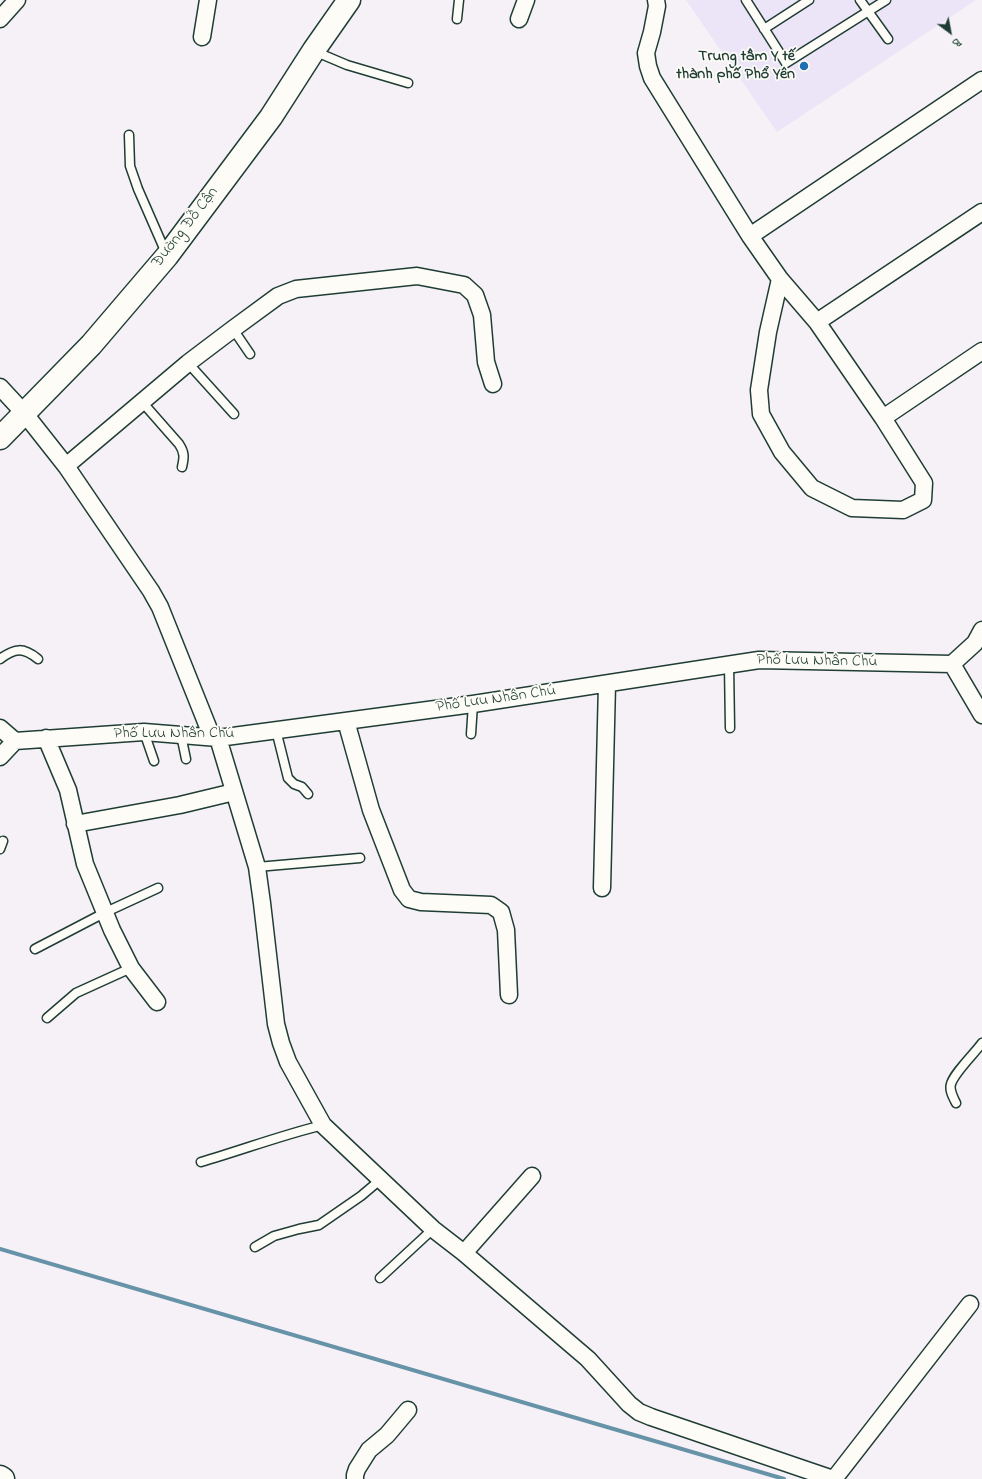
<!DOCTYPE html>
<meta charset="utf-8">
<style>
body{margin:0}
#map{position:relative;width:982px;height:1479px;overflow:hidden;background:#f5f1f7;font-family:"Indie Flower",sans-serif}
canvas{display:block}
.north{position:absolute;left:930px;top:12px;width:40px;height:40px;-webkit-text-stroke:3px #fdfcf7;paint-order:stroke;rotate:148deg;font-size:11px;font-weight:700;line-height:16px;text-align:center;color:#1f3d34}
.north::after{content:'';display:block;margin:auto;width:14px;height:18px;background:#1f3d34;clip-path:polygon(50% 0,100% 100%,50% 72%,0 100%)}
</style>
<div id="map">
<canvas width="982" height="1479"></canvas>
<div class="north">B</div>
</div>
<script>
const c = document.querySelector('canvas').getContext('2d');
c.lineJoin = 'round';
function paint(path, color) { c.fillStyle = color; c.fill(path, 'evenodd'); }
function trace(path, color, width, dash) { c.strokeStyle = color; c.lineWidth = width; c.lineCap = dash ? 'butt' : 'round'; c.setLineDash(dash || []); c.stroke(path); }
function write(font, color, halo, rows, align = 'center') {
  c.font = font + ' "Indie Flower",sans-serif'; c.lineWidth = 3.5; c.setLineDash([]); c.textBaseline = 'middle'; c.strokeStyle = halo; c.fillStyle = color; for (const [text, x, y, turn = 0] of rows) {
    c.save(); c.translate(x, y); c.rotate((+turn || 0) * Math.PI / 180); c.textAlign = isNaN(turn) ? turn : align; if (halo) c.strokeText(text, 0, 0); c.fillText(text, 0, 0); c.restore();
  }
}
paint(new Path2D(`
 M686,0H976L777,132Z`), '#ece4f7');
trace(new Path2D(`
 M0,1249L784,1479`), '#6793a8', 4);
const service = new Path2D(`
 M746,0L786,63L886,0
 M860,0L888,39
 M457,19L459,0
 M764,29L809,0
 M314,51L347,65L408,83
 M129,135L130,166L138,189L166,253
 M233,329L250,354
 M188,363L234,414
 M143,403L179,444C185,453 184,458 182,467
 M0,659C15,648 23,647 38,659
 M729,664L730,728
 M276,730L288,778L294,784L302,787L308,794
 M144,732L154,761
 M471,734L473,704
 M181,735L186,759
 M0,849L3,841
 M257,867L360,858
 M35,949L106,912L158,888
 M47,1018L76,993L131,968
 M956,1103C953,1097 949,1090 951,1084C954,1073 974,1054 982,1043
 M201,1162C242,1150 282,1135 323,1125
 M255,1247L274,1236L299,1229L319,1225L361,1196L380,1180
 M380,1278L433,1229`);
const minor = new Path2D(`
 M656,0L657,6L652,32L646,53L648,66L652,78L750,236L780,279L817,322L883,418L924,483L923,500L903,510L852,508L812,488L782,452L761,414L759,390L768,332L780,279
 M0,19L17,0
 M519,19L526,0
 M202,37L208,0
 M750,236L982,80
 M817,322L982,212
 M0,387L25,414L66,466L151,591L160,607L212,737
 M883,418L982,351
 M66,466L188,363L233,329L278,296L296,289L417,276L464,285L475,295L482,315L486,362L493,384
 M952,664L982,715
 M346,721L371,810L402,890L409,899L421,902L491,905L501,912L506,930L509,995
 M0,728L15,741
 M46,738L68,790L85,864L112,930L131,968L157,1002
 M218,738L257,867L262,903L276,1024L281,1043L288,1062L323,1125L433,1229L464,1253L588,1359L629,1404L639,1412L651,1417L833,1479
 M0,757L15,741L144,732L218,738L473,704L759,660L952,664L975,643L982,630
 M75,824L180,805L234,792
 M602,888L607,684
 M464,1253L532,1176
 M355,1479V1475L357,1469L369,1450L387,1435L408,1410
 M834,1479L970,1304`);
const secondary = new Path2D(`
 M0,438L91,345L167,256L271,117L314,50L349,0`);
const trunk = new Path2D(`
 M0,1477L3,1479`);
trace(service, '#1f3d34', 11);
trace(minor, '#1f3d34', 19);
trace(secondary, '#1f3d34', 25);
trace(trunk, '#1f3d34', 25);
trace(service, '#fdfcf7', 8);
trace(minor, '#fdfcf7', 16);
trace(secondary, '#fdfcf7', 22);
trace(trunk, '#fdfcf7', 22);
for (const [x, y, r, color] of [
 [804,66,5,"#1f6fb2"]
]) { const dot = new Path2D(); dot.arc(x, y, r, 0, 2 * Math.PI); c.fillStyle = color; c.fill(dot); trace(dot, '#fdfcf7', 1.5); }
write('bold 16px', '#1f3d34', '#fdfcf7', [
 ["Trung tâm Y tế",795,57],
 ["thành phố Phổ Yên",795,75]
], 'right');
write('16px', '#1f3d34', '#fdfcf7', [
 ["Đường Đỗ Cận",186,228,-52],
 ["Phố Lưu Nhân Chú",817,662,1],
 ["Phố Lưu Nhân Chú",496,700,-8],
 ["Phố Lưu Nhân Chú",174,734]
]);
</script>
